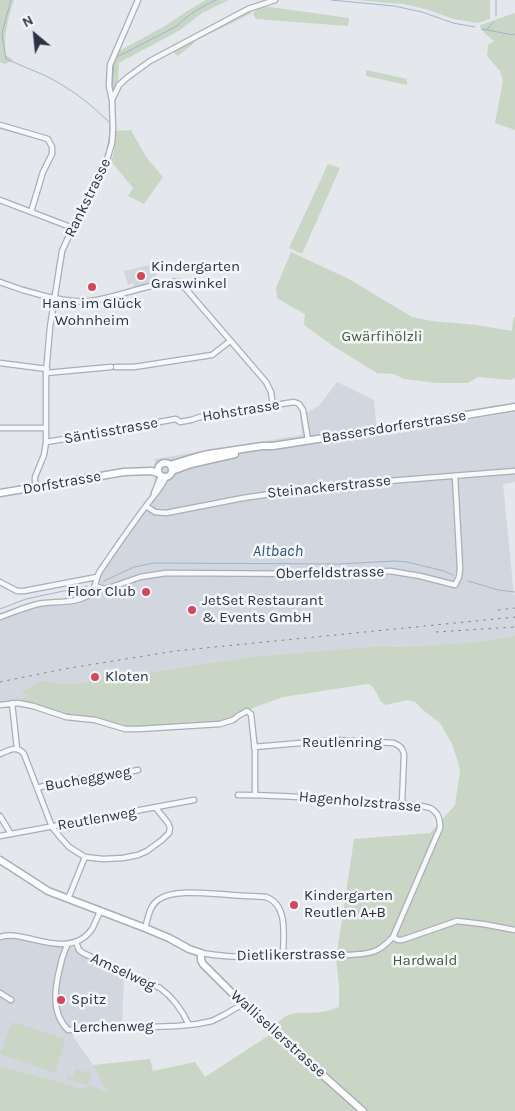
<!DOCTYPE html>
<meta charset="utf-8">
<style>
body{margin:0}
#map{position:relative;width:515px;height:1111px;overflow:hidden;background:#e4e7ec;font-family:Karla,sans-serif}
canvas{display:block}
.north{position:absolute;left:10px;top:10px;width:50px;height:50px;-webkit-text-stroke:4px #f4f6f9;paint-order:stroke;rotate:332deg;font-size:14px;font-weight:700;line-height:20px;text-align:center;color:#2b3445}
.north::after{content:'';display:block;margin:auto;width:18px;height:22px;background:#2b3445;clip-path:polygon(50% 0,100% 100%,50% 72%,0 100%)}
</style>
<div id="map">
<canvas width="515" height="1111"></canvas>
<div class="north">N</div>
</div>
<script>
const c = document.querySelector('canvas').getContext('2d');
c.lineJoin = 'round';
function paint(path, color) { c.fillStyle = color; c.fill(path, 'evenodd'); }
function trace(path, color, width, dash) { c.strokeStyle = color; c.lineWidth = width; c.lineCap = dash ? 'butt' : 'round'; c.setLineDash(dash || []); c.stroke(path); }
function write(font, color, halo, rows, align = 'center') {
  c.font = font + ' Karla,sans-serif'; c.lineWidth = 5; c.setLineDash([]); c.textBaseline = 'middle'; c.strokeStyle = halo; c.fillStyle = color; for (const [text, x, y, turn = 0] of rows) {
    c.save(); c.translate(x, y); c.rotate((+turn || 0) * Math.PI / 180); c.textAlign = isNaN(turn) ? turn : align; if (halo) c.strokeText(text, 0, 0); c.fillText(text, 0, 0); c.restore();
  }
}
paint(new Path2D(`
 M149,265L150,271H155L157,281L134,287L133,283L128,285L124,271Z
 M337,382L374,400L377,435L515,412V482L503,484L514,595L515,596V636L474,642L404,647L379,646L249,657L74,684L54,683L44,680L22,692L27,696L20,699L18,703L0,705V617L28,607L69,600L90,594L97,577L154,495L155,459L302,435L300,416L319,406Z
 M8,936L67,945L124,972L122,1028L76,1029L73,1036L93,1065L109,1093L85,1089L0,1066V937Z`), '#d2d6de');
paint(new Path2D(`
 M0,0H14C8,19 3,35 6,55L13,60L5,64L0,62Z
 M206,0H229L202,13L180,30L119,63L118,83L112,94C109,79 112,66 117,52L165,26L187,11Z
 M355,0H490V19L478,23L453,19L429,10L403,4Z
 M263,6L349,18L348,26L256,19L253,14L256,8Z
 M249,10L252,13L195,41L193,44L178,56L171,51Z
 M515,13V130L495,123L503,81L500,71L487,56L488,45L494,41C489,36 480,32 480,25Z
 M366,70L407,79V85L366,76Z
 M131,130L146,157L163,177L144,204L128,196L133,188L111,161L114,152L115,131Z
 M328,164L340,168L302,254L289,248Z
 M291,252L349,279L412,317L432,321L476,325L512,331L513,320L515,316V377L512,380L478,377L468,383H436L404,379L394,374L377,373L333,346L304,325L305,314L290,306L277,298L276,288Z
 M515,636V1111H0V1066L85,1089L89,1085L108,1093L93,1065L150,1059L153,1071L195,1062L205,1077L271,1034C284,1005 303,1016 327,1011C331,1010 335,1008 339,1007V985L336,959L354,839L430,833L455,805L460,771L458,762L452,744L440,723L423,710L415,702L407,700L386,705L381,702L375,690L371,685L367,684L283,697L253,708L220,724L125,729L95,720L75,719L18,703L20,699L27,696L21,692L44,680L54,683L74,684L249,657L379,646L404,647L474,642Z
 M12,1022L65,1039L56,1070H57L56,1073L0,1054V1051H2Z
 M75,1069L91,1073L88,1085L66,1079V1076L73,1078Z`), '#c9d6c5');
trace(new Path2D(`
 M11,0L2,33L3,41L6,59C19,65 33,70 46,76C70,88 91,104 110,123
 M331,0L394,6L422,12L453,23L475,27
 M496,16V0
 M482,29L513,35L515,34
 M486,30L494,22
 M115,58L177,26C188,14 202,7 216,0
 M112,87L114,61
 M73,219C78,206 86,196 92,185C109,156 111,138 110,105
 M58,292L65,251
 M104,581L134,567L154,563L338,564L394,561L407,562L444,571L453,575
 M468,581L498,590L515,592
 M0,609L26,599L87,586`), '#9fb4cc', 1);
const street = new Path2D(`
 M112,100L109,86L110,65L138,0
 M0,125L48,139L52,147V154L43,172L31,212
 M0,200L73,228
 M0,282C23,291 66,304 90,301C113,298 137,288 161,284C167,282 173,281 180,282L266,382L271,392L273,406
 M0,363L47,369
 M116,367H134L212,355L230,341
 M46,373L111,367
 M0,428H46
 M46,442L139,427L142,425L176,419L180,422L191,420L200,417L294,402L299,404L303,410L308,440
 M35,487V477L44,455L46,442V373L50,327L62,251L83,205L103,173L112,143L113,129L112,100L119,85L128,77L150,61L248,9L275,0
 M154,493L161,476
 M146,506L155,512L166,513L243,498L325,486L515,471
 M0,582L17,591H24L97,577
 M95,586L104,589L109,588L140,577L166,573L328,574L390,571L420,576L455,585L459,577L460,568L455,476
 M0,617C12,613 25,607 38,604C52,601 81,604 91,593C96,587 96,577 100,571C115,549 130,527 146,506C153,496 161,489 166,477
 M12,703L17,748
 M0,705L18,703L33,706L66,717L95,720L125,729H139L220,724L233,720L238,716L247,711L251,714L255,751V795
 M254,747L336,740L394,743C400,746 403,748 404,755L402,804
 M0,754C9,750 17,745 24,754L52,827L61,838L69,847L85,857L103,859L123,858L138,855L147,851L162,840L169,833L170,828L168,823L156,808
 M37,788C70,778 105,777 138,770
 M0,816L11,834
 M0,836L194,800
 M68,899L85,857
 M145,928C148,919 149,906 158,900C174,888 211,894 231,895C242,896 254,896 266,897C289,905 283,937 283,957
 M0,937C9,934 18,936 27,938C49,943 76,952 92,929C95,924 97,917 100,912
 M393,937L398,940H402L457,921L483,924L515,930
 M76,942L79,950L83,953L160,988C174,998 182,1010 189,1025
 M67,945C65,951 62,957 61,963C55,986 50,1012 68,1030L177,1026L197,1024L212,1021L224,1015L243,1004
 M201,953C243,960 286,957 329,955C343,955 362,956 375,951C383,948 388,942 393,937L440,828C440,819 439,813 430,808C420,804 389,803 377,802C331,799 285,795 238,795
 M0,993L11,1000`);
const secondary = new Path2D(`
 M158 470a7 7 0 1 1 14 0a7 7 0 1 1-14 0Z
 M170,465L196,457L209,454L262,446H273L400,426L515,407
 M172,471L191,464L235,454
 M0,493L124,472L151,471L158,473
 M0,860L48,891L145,928L169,938L189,949L201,953V960L203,964L243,1004L363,1111`);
trace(street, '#a9aeb7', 7);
trace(secondary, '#a9aeb7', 9);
trace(street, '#f7f8fa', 4.5);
trace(secondary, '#fff', 6);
trace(new Path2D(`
 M498,610L515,608
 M436,632L515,627
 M0,682L64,669L175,651L515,617`), '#7d8696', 1, [2.5, 5]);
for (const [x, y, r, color] of [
 [141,276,5,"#d1495b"],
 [92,287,5,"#d1495b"],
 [146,592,5,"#d1495b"],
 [192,610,5,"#d1495b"],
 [95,677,5,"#d1495b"],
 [294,905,5,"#d1495b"],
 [61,1000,5,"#d1495b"]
]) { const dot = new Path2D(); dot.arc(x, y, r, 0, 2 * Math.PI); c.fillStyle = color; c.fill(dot); trace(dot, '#f4f6f9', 2); }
write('15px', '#2b3445', '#f4f6f9', [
 ["Rankstrasse",88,198,-64],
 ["Hohstrasse",241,411,-9],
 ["Bassersdorferstrasse",394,427,-9],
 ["Säntisstrasse",111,431,-10],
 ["Dorfstrasse",62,483,-10],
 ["Steinackerstrasse",329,487,-6],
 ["Oberfeldstrasse",330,573,-1],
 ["Reutlenring",342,743],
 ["Bucheggweg",88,779,-10],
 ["Hagenholzstrasse",360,802,5],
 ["Reutlenweg",97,819,-10],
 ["Dietlikerstrasse",291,955,-1],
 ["Amselweg",123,972,25],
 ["Lerchenweg",113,1027,-1],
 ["Wallisellerstrasse",278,1034,42]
]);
write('15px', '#2b3445', '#f4f6f9', [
 ["Kindergarten",151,267],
 ["Graswinkel",151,284],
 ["Hans im Glück",92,304,"center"],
 ["Wohnheim",92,321,"center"],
 ["Floor Club",136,592,"right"],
 ["JetSet Restaurant",202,601],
 ["& Events GmbH",202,618],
 ["Kloten",105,677],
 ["Kindergarten",304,896],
 ["Reutlen A+B",304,913],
 ["Spitz",71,1000]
], 'left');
write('15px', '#3f6138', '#f4f6f9', [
 ["Gwärfihölzli",382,337],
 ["Hardwald",425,961]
]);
write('italic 16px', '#34527a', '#f4f6f9', [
 ["Altbach",278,551]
]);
</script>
